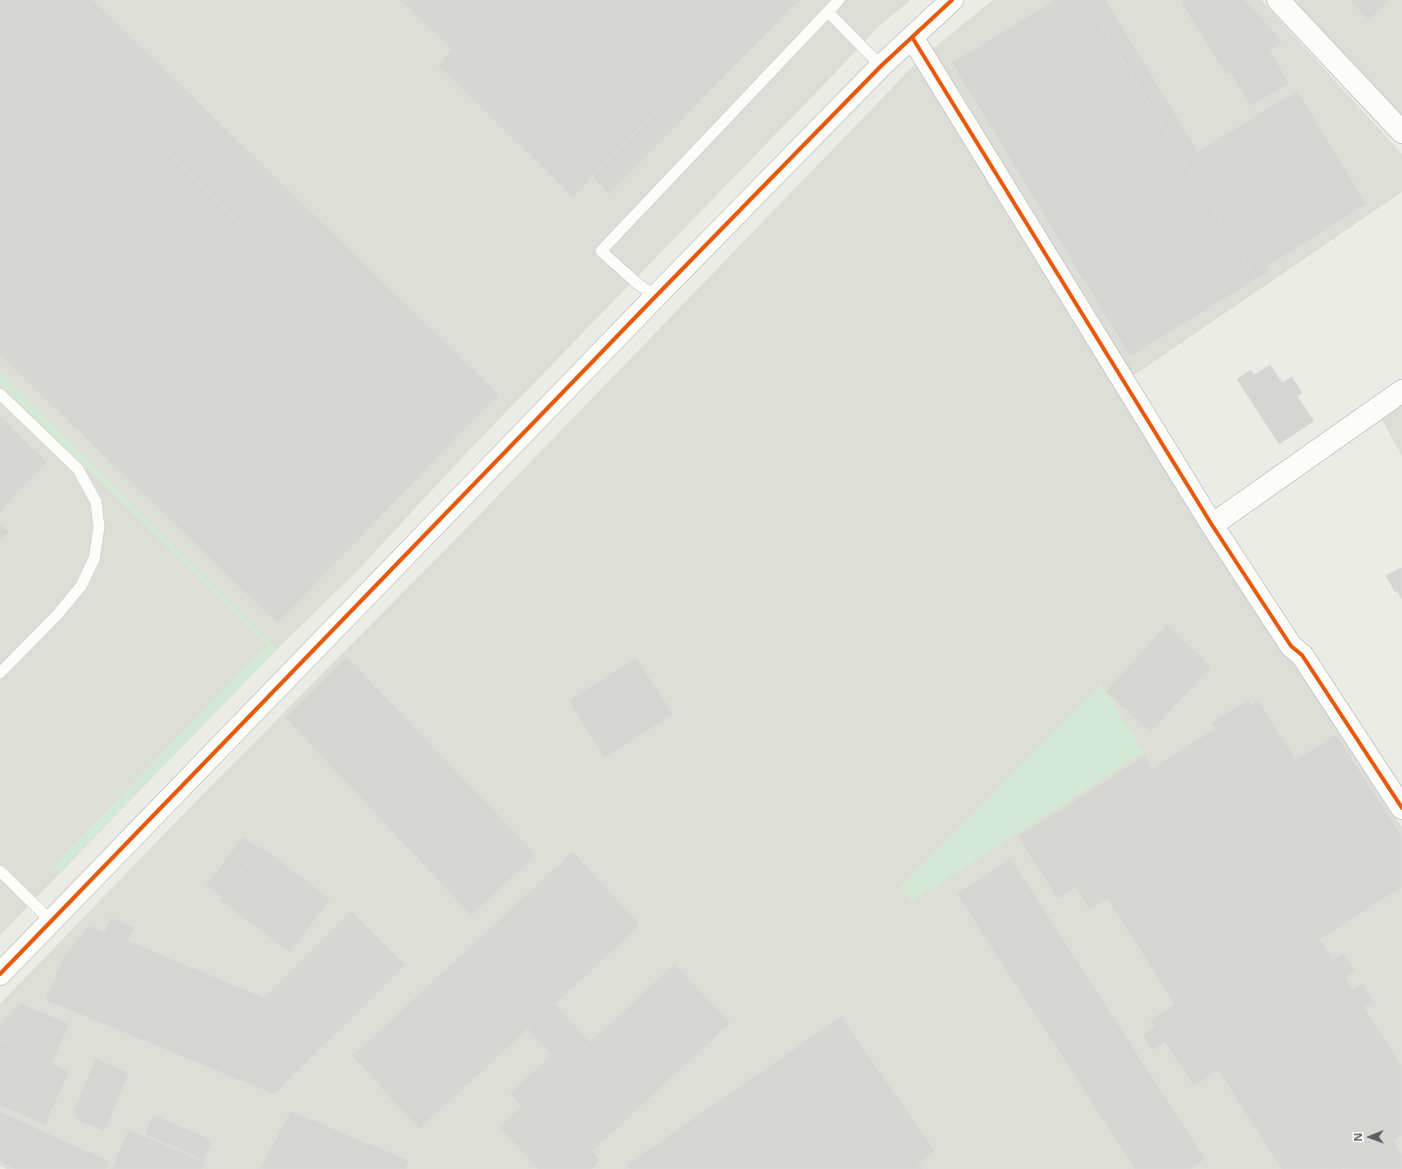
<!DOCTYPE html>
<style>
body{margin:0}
#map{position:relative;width:1402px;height:1169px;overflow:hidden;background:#ecece6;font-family:"Open Sans",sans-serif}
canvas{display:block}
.north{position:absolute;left:1350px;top:1117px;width:40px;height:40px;-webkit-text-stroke:3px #fff;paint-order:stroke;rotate:269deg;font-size:11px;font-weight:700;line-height:16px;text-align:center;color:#5c5e64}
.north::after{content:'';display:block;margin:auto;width:14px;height:18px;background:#5c5e64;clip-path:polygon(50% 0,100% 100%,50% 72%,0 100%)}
</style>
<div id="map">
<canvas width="1402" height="1169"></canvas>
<div class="north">N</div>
</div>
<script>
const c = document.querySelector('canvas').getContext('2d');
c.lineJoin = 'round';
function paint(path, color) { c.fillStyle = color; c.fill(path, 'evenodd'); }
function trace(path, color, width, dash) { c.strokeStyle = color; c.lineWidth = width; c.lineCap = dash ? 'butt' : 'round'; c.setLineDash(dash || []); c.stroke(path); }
paint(new Path2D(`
 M0,0H911L880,25L837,71L470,449L357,571L277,649L0,935Z
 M993,0H1261L1402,154V192L1130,378L929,52Z
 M1294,0H1402V116Z
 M918,61L1291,657L1402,827V1169H6L0,1166V1004L200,797L460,535Z
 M1402,401V456L1381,418Z`), '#ddddd7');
paint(new Path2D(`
 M0,372L277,649L60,872L53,865L267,645L0,384Z
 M1101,684L1144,752L911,902L900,886Z`), '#d4e8d6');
const building = new Path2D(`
 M0,0H12L458,436L277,623L0,355Z
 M12,0H93L499,395L458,436Z
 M401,0H764L573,197L438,65L452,50Z
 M764,0H799L609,194L592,177Z
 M1055,0H1086L1256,279L1130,356L952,63Z
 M1086,0H1106L1270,271L1256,279Z
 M1186,0H1245L1282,41L1270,51L1289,83L1250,106L1231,73L1227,75L1182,4Z
 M1350,0H1390L1369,20Z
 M1297,91L1366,204L1267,266L1198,152Z
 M1270,365L1282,383L1292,377L1302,393L1297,396L1314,421L1279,444L1237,379L1251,370L1254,375Z
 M0,417L47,462L20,490L0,471Z
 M0,471L20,490L0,512Z
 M0,523L9,532L0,541Z
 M1401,568L1402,569V599L1397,590L1395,592L1386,576Z
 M1167,625L1211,667L1150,732L1106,691Z
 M347,657L536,855L471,915L286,718Z
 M636,658L673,714L605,758L569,701Z
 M1248,700L1251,705L1258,701L1296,760L1336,735L1402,836V887L1320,939L1333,960L1343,953L1355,971L1345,978L1353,990L1362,983L1374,1002L1364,1008L1402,1066V1116L1321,1169H1282L1218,1070L1194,1086L1165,1042L1152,1050L1143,1035L1155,1027L1150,1020L1175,1004L1107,898L1089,909L1075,887L1058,899L1018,837L1145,756L1152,769L1216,728L1212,723Z
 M243,837L259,848L222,897L206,886Z
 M260,846L330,899L290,952L220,900Z
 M573,852L640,925L419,1129L353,1056Z
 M1011,859L1205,1159L1191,1169H1135L957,894Z
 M351,911L405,965L274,1094L46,1000L64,956L89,926L105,932L111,918L134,927L128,941L264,998Z
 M675,964L730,1023L592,1151L601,1160L592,1169H538L499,1127Z
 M21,1004L69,1024L52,1063L0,1040V1025Z
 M555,1004L590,1042L522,1106L510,1093L552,1055L527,1029Z
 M841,1017L935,1151L918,1163L923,1169H630L627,1165Z
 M0,1040L69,1071L45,1125L0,1105Z
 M96,1059L129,1073L106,1127H105L104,1131L76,1119L77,1114L73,1113Z
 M291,1111L409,1161L405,1169H260Z
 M0,1112L109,1161L106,1169H15L0,1162Z
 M154,1115L212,1140L204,1160L145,1134Z
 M1402,1116V1135L1393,1141L1402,1155V1169H1345L1344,1167L1341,1169H1321Z
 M129,1130L205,1162L202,1169H112Z`);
paint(building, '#d5d5d1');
trace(building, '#dbdbd6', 1);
const service = new Path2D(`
 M828,12L881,66
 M656,296L639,285L601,251L839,0
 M0,394L78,469L96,502L99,527L94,559L81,586L58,614L0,673
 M0,871L51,921`);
const minor = new Path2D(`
 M1278,0L1402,132
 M912,37L1212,525L1291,646L1302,655L1402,808
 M1212,525L1402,391`);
const tertiary = new Path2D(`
 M0,974L656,296L881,66L952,0`);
trace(service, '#c9cac8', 12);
trace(minor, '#c9cac8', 24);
trace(tertiary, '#c9cac8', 24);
trace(service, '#fcfcfb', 11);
trace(minor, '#fcfcfb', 22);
trace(tertiary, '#fcfcfb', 22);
trace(new Path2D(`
 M912,37L1212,525L1291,646L1302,655L1402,808
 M0,974L656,296L881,66L952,0`), '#e8590c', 4);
</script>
